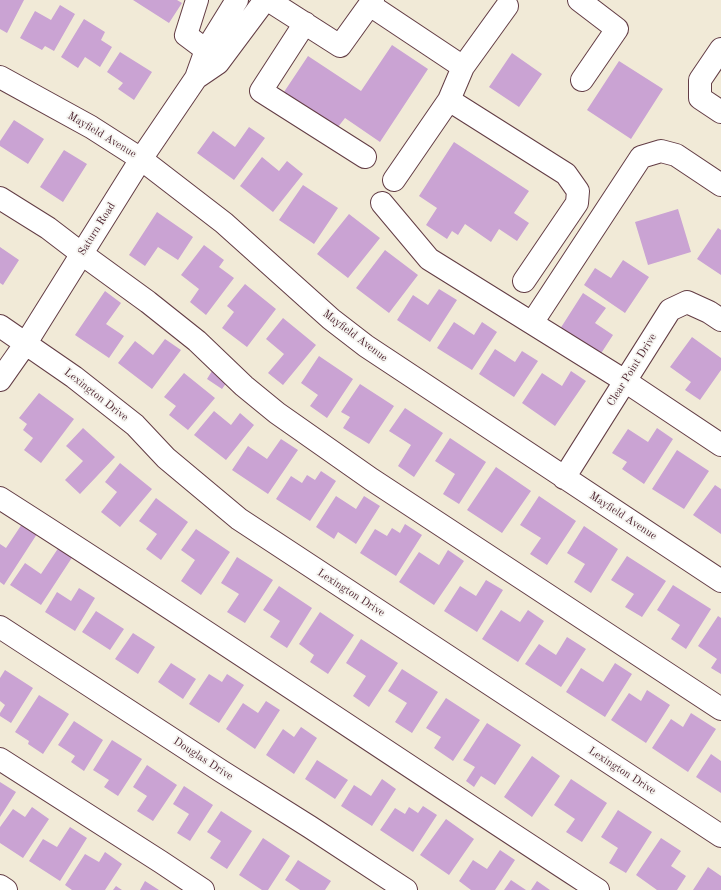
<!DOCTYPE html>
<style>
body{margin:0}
canvas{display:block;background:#f1ead7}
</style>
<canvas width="721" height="890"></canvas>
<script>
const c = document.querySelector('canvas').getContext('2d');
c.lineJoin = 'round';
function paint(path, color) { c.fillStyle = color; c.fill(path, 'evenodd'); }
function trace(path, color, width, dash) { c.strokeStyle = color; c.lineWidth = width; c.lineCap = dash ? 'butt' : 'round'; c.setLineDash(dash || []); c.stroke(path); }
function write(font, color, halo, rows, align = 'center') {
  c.font = font + ' "Old Standard TT",serif'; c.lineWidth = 3.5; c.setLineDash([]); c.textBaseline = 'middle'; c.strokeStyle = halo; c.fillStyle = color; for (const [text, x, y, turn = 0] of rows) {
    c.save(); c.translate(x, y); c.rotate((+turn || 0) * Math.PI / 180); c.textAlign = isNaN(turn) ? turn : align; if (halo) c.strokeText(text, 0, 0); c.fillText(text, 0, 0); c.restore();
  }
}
paint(new Path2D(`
 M0,0H24L7,33L0,29Z
 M133,0H177L182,3L169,23Z
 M60,5L75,14L54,51L45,46L42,50L20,38L35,11L51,20Z
 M84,19L105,32L101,40L112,47L100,67L85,57L78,68L61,57Z
 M392,45L428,69L380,142L345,118L338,127L284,92L308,56L361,91Z
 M120,52L152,72L134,100L118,89L123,83L107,72Z
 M512,53L542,74L519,107L489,87Z
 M619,61L663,89L631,139L587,110Z
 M14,120L44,139L28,164L0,146V141Z
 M249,127L265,138L234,180L197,153L213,131L235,147Z
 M454,142L529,191L514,213L529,223L517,241L499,229L491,242L465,224L458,235L452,231L447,239L426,225L437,208L419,196Z
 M64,150L87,164L63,202L40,187Z
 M262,157L279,171L287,161L303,174L273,212L240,186Z
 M303,185L338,208L314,244L279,220Z
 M678,209L691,252L648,265L635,222Z
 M157,212L193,237L178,260L158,247L145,266L129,255Z
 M349,214L380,238L348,278L317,254Z
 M718,228L721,230V275L697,259Z
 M204,245L224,260L219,267L234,278L206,315L190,302L199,289L181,275Z
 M0,247L19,260L3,285L0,283Z
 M385,250L418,275L389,313L356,288Z
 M623,260L649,277L625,313L584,285L595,268L611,278Z
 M245,284L276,309L247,347L222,328L234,312L227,306Z
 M439,289L457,300L430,342L397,320L413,295L428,305Z
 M105,291L121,303L106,324L124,336L109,358L75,335Z
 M583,293L606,308L595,323L613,335L600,355L560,329Z
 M283,318L316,345L283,385L268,373L284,354L266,339Z
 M454,322L474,335L482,322L497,332L472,370L437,348Z
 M692,337L721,358V370L700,400L685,390L691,382L670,367Z
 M165,339L181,350L152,389L118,363L135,341L153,355Z
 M495,349L515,362L522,351L538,361L514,397L479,374Z
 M319,356L353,379L327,418L310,406L318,395L301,383Z
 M215,366L231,376L222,389L207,379Z
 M571,371L586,381L555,426L522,403L542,373L562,386Z
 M184,373L215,398L188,430L169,415L176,406L164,397Z
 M360,384L394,406L369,444L343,428L350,417L341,412Z
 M39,393L74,419L41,463L24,450L33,438L23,430L27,424L19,418Z
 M405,408L443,433L414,477L398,466L411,445L389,431Z
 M214,411L231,425L240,413L254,425L226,460L194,435Z
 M83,428L115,457L80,494L65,480L83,461L66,446Z
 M657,428L673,439L644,484L622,469L627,462L612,453L628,429L648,442Z
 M450,438L486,462L459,504L443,494L455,474L435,461Z
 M281,439L298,450L268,494L232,470L248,446L267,459Z
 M677,450L709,471L684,509L652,489Z
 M120,463L152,489L120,527L101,512L117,492L105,482Z
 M496,467L531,491L502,533L467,510Z
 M321,471L336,481L310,521L276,499L291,476L302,483L307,475L315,480Z
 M715,485L721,489V534L693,515Z
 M336,496L356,509L364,496L380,506L356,544L338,532L334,539L316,527Z
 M539,496L576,521L547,565L530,554L541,538L520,525Z
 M156,498L188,522L161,560L146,549L157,534L139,521Z
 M22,524L37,534L4,585L0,582V544L6,548Z
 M405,524L422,535L396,576L360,553L375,529L387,536L392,528L400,533Z
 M584,526L618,549L591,593L574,582L585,564L567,553Z
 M196,529L230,552L201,595L181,581L195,560L181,550Z
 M61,544L75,553L41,605L10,585L25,563L41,574Z
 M448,550L464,561L434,605L399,582L419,552L439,565Z
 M627,556L666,581L642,617L625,607L634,594L611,580Z
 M237,557L273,580L245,623L227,612L239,594L221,583Z
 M486,580L503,590L477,632L444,611L460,586L476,596Z
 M673,585L711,609L686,649L671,639L680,625L657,610Z
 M279,586L312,608L287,648L270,637L280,621L263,610Z
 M79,588L95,598L75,631L45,612L57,592L71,601Z
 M501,610L520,622L528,610L544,621L518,662L482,639Z
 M96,611L124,629L110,650L82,632Z
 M320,612L354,635L328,674L310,662L314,655L299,644Z
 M718,616L721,618V674L711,668L717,659L698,646Z
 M133,633L155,647L138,674L115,659Z
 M567,637L586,649L561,687L525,664L539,644L556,655Z
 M361,639L398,663L369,707L353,696L366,676L346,663Z
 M171,663L196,679L183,699L158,682Z
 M615,663L632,674L605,717L566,692L581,668L603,682Z
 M402,669L438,692L412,733L395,722L407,703L388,691Z
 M5,670L33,688L11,723L0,716V713L5,705L0,701V678Z
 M209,674L222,682L227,674L244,685L219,723L189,704Z
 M647,690L670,705L646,743L611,720L629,693L641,701Z
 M39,695L69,714L43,754L28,744L29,741L15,732Z
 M446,698L480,720L453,761L434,748L441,737L426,728Z
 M266,701L280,710L255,749L226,729L243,703L258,713Z
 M691,713L716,729L688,772L652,748L671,719L683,727Z
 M74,721L103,740L84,771L71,762L75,756L58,745Z
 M487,723L521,745L495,785L481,776L474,787L466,781L475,767L463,760Z
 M301,727L317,738L294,774L266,755L283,729L294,737Z
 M112,740L142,759L118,796L104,787L109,780L93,770Z
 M711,754L721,761V793L696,777Z
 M532,756L560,776L532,817L504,797Z
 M317,760L348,780L335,799L305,779Z
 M147,765L177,785L153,821L137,811L147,796L133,787Z
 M382,779L396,789L372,826L341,806L354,785L371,796Z
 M571,779L607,803L582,842L566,832L575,819L554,805Z
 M0,782L16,792L0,817Z
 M184,786L213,805L190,841L177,833L189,814L173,804Z
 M423,806L437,815L413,852L380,830L395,808L405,814L409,807L418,813Z
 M32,807L49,819L23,858L0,843V827L13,809L25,817Z
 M618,810L652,832L626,873L609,863L618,848L601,837Z
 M221,811L252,831L227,869L210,858L221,841L207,832Z
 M446,819L474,839L449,875L420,855Z
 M70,827L87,838L60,881L29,861L43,839L57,847Z
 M263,838L290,856L268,890H262L239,875Z
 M661,838L681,851L671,866L686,876L677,890H657L636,875Z
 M500,850L515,860L495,890H471L459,881L473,860L487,869Z
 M105,852L122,864L105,890H72L65,885L85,854L99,862Z
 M298,860L331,881L325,890H300L285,880Z
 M708,867L721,876V890H693Z
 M511,880L526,890H504Z
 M145,881L159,890H140Z
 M537,881L550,890H531Z
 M116,886L122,890H113Z`), '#caa3d3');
const minor = new Path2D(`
 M197,0L186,35L206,50
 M268,0L340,46L373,0
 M579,0L617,29L582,80
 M370,5L463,67L507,6
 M305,23L261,91L365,157
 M721,49L700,80V98L721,112
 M0,77L91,127L141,159L224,223L331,319L366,346L721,581
 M196,78L218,63L265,0
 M449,100L463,67
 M394,180L449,100L566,174L578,191L577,203L524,281
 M0,198L48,228L82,254L148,302L197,341L244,386L277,413L371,479L721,709
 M382,203L429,259L625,381L721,445
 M532,323L641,157L661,151L676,155L721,185
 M0,326L74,377L135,425L166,458L239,519L721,836
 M0,380L26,343L141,159L196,78L206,50L237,0
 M564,478L670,310L687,302L709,312L721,320
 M0,498C201,626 398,760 598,890
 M0,627L221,771L310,827L406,890
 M0,759L161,862L203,890
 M0,886L6,890`);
trace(minor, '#633d45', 24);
trace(minor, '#fff', 22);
write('11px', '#4a1f2b', '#f6f6f2', [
 ["Mayfield Avenue",102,135,31],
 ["Saturn Road",97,229,-58],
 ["Mayfield Avenue",355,336,37],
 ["Clear Point Drive",632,370,-58],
 ["Lexington Drive",96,395,38],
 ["Mayfield Avenue",623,516,33],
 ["Lexington Drive",351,593,33],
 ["Douglas Drive",203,759,33],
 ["Lexington Drive",622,771,33]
]);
</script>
